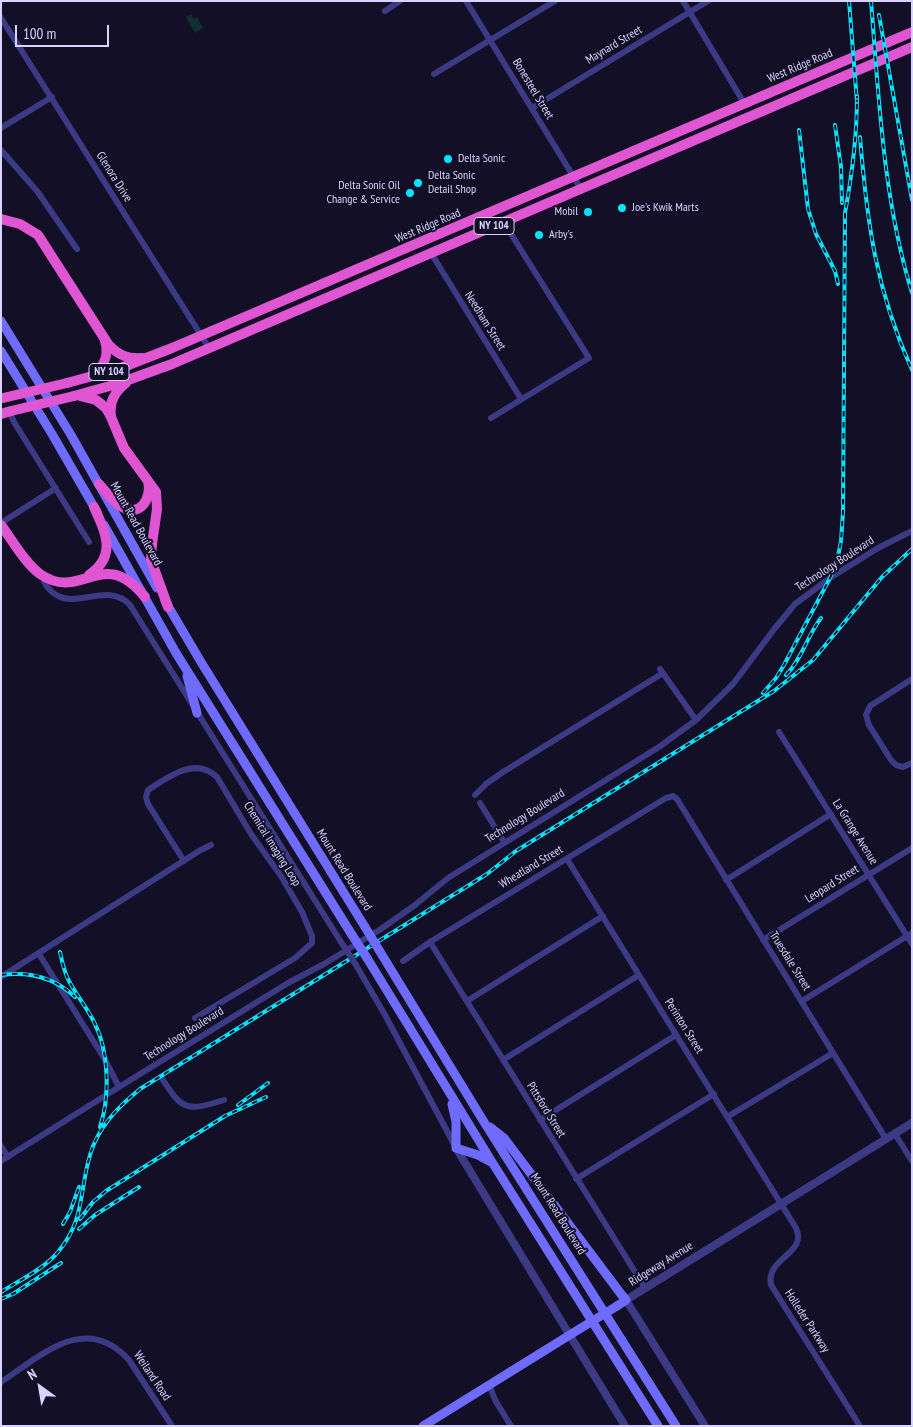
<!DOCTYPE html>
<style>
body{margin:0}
#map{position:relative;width:913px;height:1427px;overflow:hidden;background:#130f26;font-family:"PT Sans Narrow",sans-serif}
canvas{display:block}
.frame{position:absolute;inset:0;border:2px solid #d9d4ff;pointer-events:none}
.north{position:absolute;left:15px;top:1362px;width:50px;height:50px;-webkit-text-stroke:4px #130f26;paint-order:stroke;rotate:328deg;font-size:14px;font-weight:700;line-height:20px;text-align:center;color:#d9d4ff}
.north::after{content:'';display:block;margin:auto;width:18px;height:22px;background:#d9d4ff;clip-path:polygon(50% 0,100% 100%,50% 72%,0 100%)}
.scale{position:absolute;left:15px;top:25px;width:94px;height:22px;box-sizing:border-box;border:2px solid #d9d4ff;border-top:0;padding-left:6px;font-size:15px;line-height:18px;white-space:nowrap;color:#d9d4ff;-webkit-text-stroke:4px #130f26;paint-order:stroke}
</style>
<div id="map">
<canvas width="913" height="1427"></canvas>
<div class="frame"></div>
<div class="north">N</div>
<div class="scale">100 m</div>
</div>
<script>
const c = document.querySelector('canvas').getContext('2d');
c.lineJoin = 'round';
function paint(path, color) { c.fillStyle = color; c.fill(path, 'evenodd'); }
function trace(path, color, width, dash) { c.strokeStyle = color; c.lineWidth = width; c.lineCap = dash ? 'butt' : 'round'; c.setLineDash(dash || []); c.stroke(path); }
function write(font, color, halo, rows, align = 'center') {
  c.font = font + ' "PT Sans Narrow",sans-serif'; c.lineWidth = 4; c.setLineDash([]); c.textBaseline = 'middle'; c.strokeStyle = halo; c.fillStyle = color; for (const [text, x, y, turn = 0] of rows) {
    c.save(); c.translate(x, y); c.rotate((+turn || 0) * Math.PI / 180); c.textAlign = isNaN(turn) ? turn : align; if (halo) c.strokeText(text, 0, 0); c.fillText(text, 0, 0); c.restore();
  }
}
paint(new Path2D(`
 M191,14L194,19L197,17L203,28L195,33L186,17Z`), '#12302f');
trace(new Path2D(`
 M466,1L581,189
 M683,1L744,103
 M385,11L400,1
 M1,18L209,348
 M434,74L555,1
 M532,108L708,1
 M1,128L52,97
 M1,150L37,191L77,249
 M431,253L521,399
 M9,411L14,422L89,542
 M491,418L589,358L511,234L507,220
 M1,523L56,488
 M43,575C43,581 45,585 49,589C72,615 106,579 130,605L341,942
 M660,669L696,720
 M912,679L870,706L866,715L869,725L891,760L896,765L903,767L912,763
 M779,732L912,944
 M475,795L486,784L503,772L663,673
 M480,803L504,842
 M567,859L796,1228C808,1254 765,1258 771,1285L860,1426
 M184,861L148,804L146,797L148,790C168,777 195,756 217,777L251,834L281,876L302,912L312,936V943L295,958L195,1018
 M726,880L831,814
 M763,940L912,848
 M430,942L645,1288
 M39,954L104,1058L119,1087
 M403,961L430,942L666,798L673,796L677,799L886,1139
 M356,965L385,1015L455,1146
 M1,977L199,851L211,845
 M467,1001L603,916
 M802,1001L912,933
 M503,1060L639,975
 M161,1077C182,1110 186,1112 224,1100
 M727,1117L833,1053
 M540,1120L676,1035
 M895,1134L912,1161
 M1,1146L8,1157
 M1,1161L119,1087L288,983L324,964L381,929L415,905L448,878L659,747L696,720L733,684L775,628L795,604L830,578L878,548L912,531
 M576,1179L714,1094
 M1,1382C42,1355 86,1312 129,1360L172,1426
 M489,1384L495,1400L511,1426`), '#3d3a85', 6);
trace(new Path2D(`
 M456,1148L625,1426
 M705,1426L626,1300L912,1123`), '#3d3a85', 8);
trace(new Path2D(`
 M1,321L71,435L157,588
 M1,351L52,434L97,512
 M104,525L176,653L352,935
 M165,601L201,662L365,927
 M187,676L197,713
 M379,950L484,1122L676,1426
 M367,958L492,1162L658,1426
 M452,1104L456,1122V1148L478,1155L491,1162
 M490,1127L504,1138L621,1294L626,1300L617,1306
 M423,1426L581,1328`), '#6f6bff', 9);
trace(new Path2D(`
 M1,219L20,224L38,235L108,344C118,355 127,359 142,358
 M94,375C105,365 109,355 105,341
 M67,383L118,369L172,348L912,32
 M74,396L117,384L172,364L912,47
 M80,396L96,400L106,408L111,417L124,448L156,492L157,509L152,544L151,560L168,607
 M1,414L11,411
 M111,416C109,401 115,392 126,383
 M99,484C106,492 113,502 122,507C141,518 152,497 148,481
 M1,525C12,540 25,563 40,574C82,603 102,544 145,597
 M89,575C117,556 106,533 94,507`), '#e055d1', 10);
const rail = new Path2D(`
 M849,1L857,102
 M871,1C879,100 883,198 912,293
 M879,15L912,200
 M835,125L841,167L842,203
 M799,130L808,209L816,234L835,271L838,284
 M860,137C867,223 876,290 912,370
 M786,675C802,659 807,636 821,618
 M763,693L776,678L784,665L830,578L837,562L841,541L843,512L845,213C852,175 857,135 857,96
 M60,952C62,961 64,972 69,981C77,996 88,1009 95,1024C109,1052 110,1097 100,1127
 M1,975C30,971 54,977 75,997
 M238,1105L268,1083
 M80,1219L93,1202L106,1191L225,1116L266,1097
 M63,1224L70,1212L79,1187
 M79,1229L95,1215L139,1187
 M1,1292C20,1280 44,1269 58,1252C85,1220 79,1192 90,1155C98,1127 118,1107 140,1089L487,874L516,851L774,691L813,660L882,577L912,549
 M1,1299L13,1294L61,1263`);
trace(rail, '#00e5ff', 4);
trace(rail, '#130f26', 2, [5.5]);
trace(new Path2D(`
 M341,942L356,965`), '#3d3a85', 6);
trace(new Path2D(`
 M365,927L379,950
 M352,935L367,958
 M581,1328L617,1306`), '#6f6bff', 9);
trace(new Path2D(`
 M3,398L67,383
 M11,411L74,396`), '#e055d1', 10);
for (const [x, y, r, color] of [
 [448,159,5,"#00e5ff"],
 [418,183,5,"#00e5ff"],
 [410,193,5,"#00e5ff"],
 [622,208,5,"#00e5ff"],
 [588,212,5,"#00e5ff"],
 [539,235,5,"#00e5ff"]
]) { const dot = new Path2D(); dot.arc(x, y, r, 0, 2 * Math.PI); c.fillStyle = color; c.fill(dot); trace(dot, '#130f26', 2); }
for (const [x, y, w] of [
 [494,226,40],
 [109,372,40]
]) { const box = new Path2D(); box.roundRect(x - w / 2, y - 8.5, w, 17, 4); c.fillStyle = '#130f26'; c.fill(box); trace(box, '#d9d4ff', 1); }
write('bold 11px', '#d9d4ff', null, [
 ["NY 104",494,226],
 ["NY 104",109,372]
]);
write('12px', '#d9d4ff', '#130f26', [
 ["Maynard Street",614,45,-31],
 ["West Ridge Road",800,66,-23],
 ["Bonesteel Street",533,89,59],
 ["Glenora Drive",114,177,58],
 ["West Ridge Road",428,226,-23],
 ["Needham Street",485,321,58],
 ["Mount Read Boulevard",136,524,61],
 ["Technology Boulevard",835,564,-33],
 ["Technology Boulevard",525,816,-32],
 ["La Grange Avenue",855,832,58],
 ["Chemical Imaging Loop",272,844,58],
 ["Wheatland Street",531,867,-31],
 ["Mount Read Boulevard",344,870,58],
 ["Leopard Street",832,884,-32],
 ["Truesdale Street",790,961,58],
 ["Perinton Street",684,1026,58],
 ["Technology Boulevard",184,1034,-32],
 ["Pittsford Street",546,1110,58],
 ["Mount Read Boulevard",558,1214,58],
 ["Ridgeway Avenue",661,1264,-32],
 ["Holleder Parkway",807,1321,57],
 ["Weiland Road",152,1376,56]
]);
write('12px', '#d9d4ff', '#130f26', [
 ["Delta Sonic",458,159],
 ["Delta Sonic",428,176],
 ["Detail Shop",428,190],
 ["Delta Sonic Oil",400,186,"right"],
 ["Change & Service",400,200,"right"],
 ["Joe's Kwik Marts",632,208],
 ["Mobil",578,212,"right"],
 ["Arby's",549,235]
], 'left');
</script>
